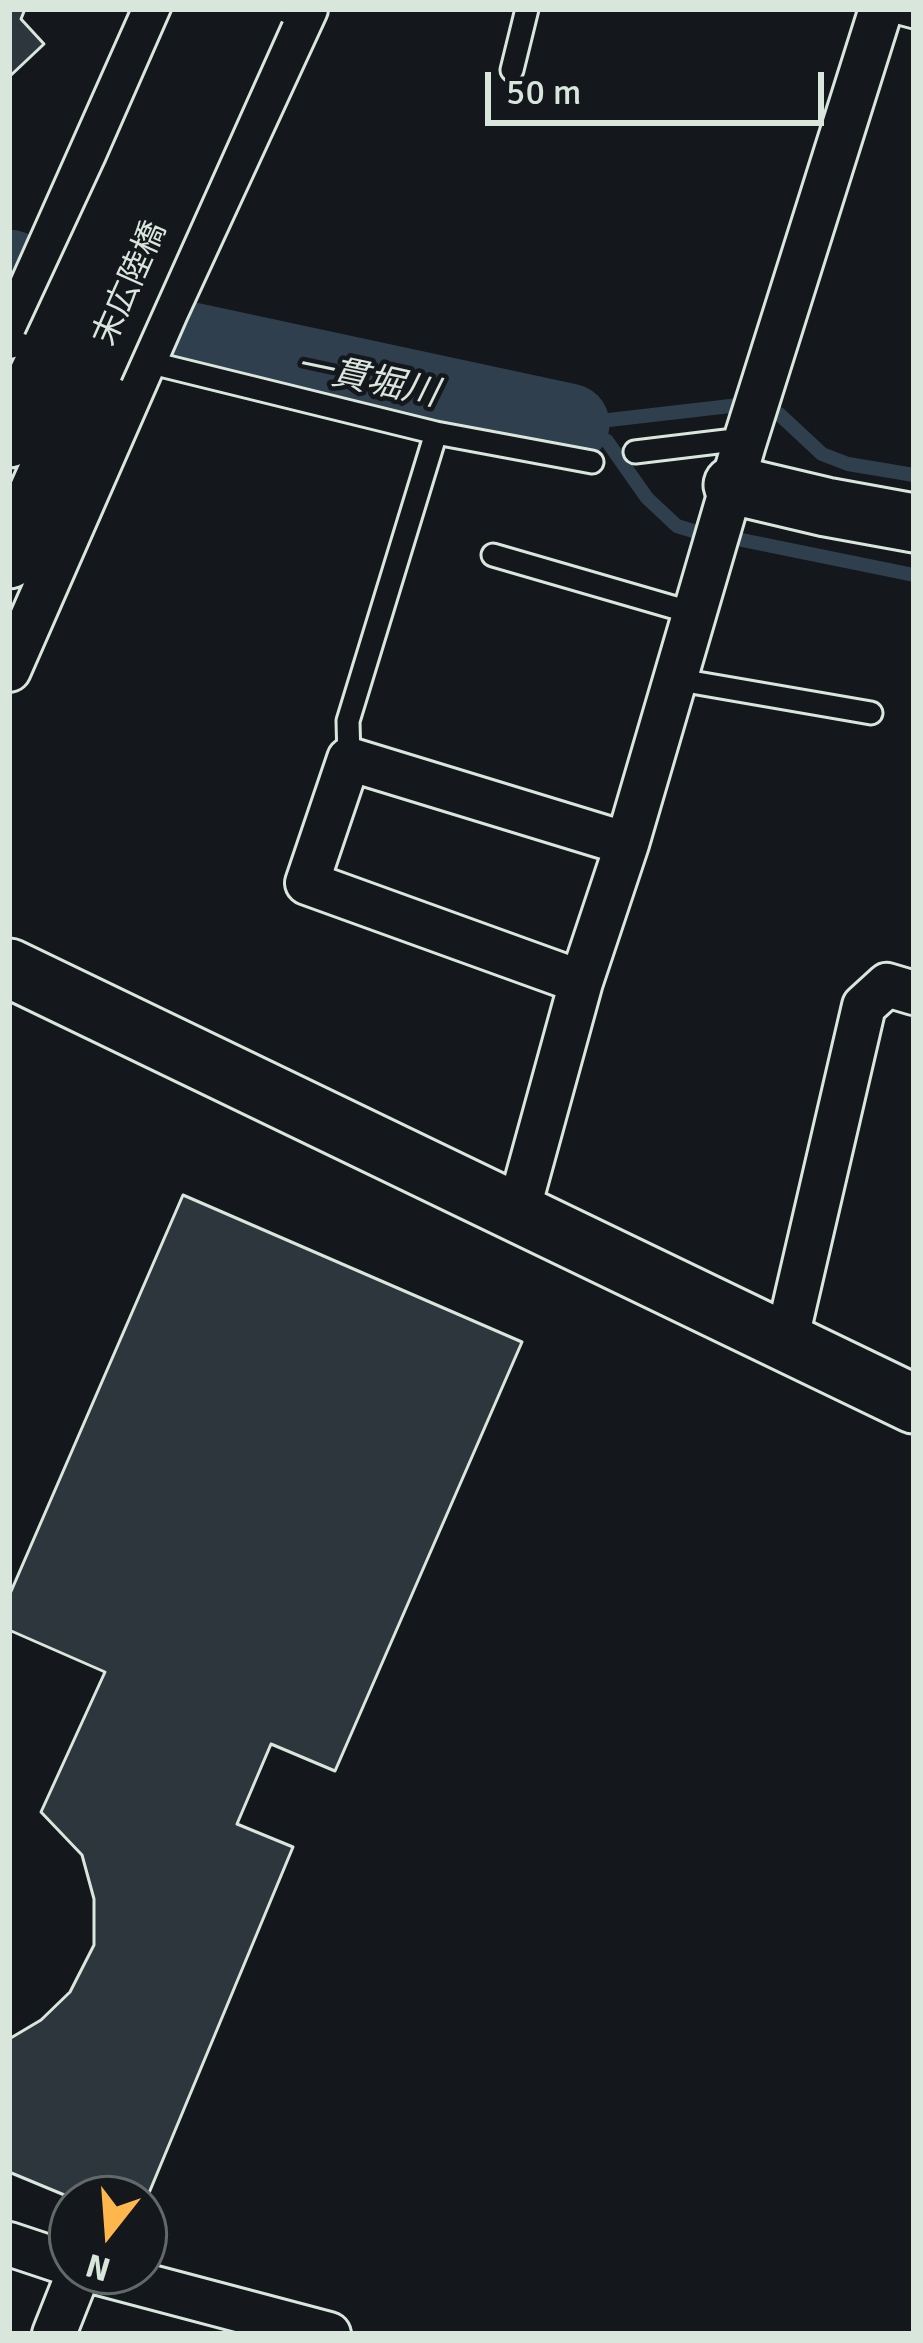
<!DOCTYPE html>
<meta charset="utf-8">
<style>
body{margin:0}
#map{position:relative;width:923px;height:2343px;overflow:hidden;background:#14181c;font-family:Signika,sans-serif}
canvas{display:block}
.frame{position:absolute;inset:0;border:12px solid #d8e6dc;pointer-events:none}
.north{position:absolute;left:48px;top:2175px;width:120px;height:120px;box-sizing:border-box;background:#14181c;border:3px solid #626a69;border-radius:50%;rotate:197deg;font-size:33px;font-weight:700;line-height:48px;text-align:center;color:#d8e6dc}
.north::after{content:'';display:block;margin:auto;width:42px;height:54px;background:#ffb74d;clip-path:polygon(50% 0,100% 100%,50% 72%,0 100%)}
.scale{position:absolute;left:485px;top:72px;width:339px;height:54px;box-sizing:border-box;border:6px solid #d8e6dc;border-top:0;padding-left:15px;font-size:36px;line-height:42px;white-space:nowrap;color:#d8e6dc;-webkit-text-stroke:9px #14181c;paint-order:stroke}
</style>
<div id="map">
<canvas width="923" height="2343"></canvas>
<div class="frame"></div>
<div class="north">N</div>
<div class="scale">50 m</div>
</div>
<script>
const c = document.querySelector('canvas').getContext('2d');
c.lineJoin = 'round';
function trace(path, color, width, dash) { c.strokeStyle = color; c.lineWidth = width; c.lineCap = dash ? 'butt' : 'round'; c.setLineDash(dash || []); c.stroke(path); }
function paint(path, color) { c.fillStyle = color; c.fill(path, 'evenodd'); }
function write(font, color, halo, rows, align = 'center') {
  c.font = font + ' Signika,"Noto Sans JP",sans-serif'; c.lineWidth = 9; c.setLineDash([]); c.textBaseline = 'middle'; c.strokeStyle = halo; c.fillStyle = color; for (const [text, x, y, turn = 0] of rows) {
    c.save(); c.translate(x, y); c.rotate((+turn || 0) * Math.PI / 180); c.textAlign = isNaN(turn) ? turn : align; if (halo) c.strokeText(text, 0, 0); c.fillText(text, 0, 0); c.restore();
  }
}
trace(new Path2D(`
 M779,414L822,454L848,464L914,475
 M569,424L607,441L647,498L677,526L703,534
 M574,424L739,405
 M742,540L914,575`), '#2f3f4d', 14);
trace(new Path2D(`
 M9,270L178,340L569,424`), '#2f3f4d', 81);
const building = new Path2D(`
 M9,9H25L21,19L44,44L9,77Z
 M183,1195L522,1342L335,1771L271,1744L237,1824L293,1847L144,2205V2199H74L9,2172V2039L41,2020L70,1992L94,1945V1899L82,1855L41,1812L105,1672L9,1630V1596Z`);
paint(building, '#2c363c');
trace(building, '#d8e6dc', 3);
const lane = new Path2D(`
 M884,9L914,17
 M512,70L527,9
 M164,366L436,433L592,462
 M635,452L726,441L744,444
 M493,555L693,613
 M674,679L871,713
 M349,759L348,721L436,433`);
const street = new Path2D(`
 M9,337L155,9
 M9,670L166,312L306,9
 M581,982L307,883L349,759L627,844
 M517,1215L581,982L627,844L744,444L881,9
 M786,1342L864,1006L887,985L914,993
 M9,2244L72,2265
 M91,2271L329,2334
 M54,2334L79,2271`);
const secondary = new Path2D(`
 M9,438L52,347
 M733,485L826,507L914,523
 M9,559L94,368
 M9,968L914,1404`);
trace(lane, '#d8e6dc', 27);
trace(street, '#d8e6dc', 48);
trace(secondary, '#d8e6dc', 63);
trace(lane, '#14181c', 21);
trace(street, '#14181c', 42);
trace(secondary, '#14181c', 57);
const secondaryBridge = new Path2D(`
 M52,347L132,175L205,9
 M94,368L255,9`);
trace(secondaryBridge, '#d8e6dc', 63, []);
trace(secondaryBridge, '#14181c', 57);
write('33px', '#d8e6dc', '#14181c', [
 ["末広陸橋",131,284,-66]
]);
write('italic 36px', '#d8e6dc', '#14181c', [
 ["一貫堀川",367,381,12]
]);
</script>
